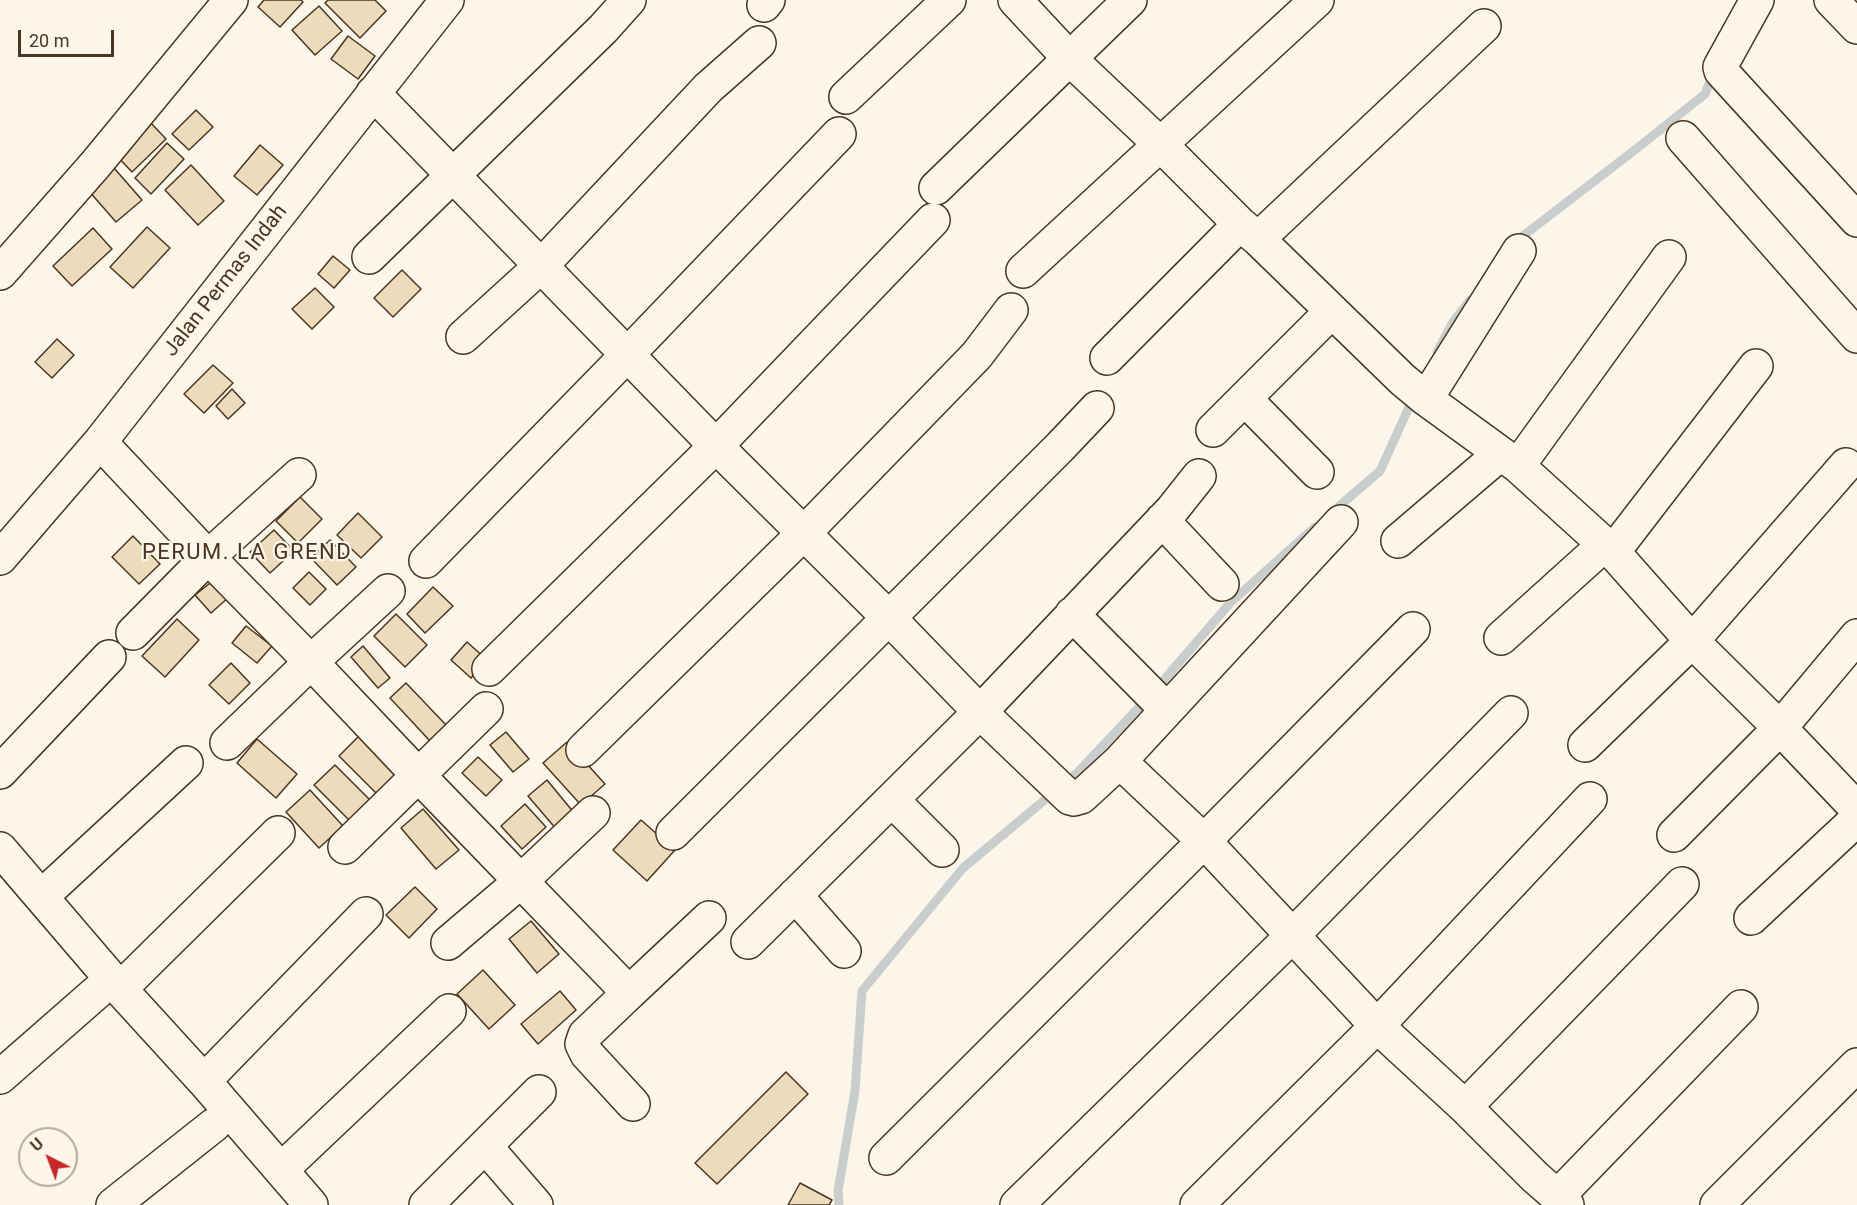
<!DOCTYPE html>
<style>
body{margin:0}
#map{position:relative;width:1857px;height:1205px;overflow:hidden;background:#fbf6e9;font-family:Roboto,sans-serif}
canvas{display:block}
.north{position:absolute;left:18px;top:1127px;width:60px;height:60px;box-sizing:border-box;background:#fbf6e9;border:2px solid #b4a999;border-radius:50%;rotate:318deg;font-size:16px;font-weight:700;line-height:24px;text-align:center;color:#4a3520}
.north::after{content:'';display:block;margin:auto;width:21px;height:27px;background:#c62828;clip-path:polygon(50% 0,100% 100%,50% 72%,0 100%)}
.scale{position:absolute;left:18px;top:30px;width:96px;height:27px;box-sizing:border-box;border:3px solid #4a3520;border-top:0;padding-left:8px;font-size:18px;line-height:21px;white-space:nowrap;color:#4a3520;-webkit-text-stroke:4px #fbf6e9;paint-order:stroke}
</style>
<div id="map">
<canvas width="1857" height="1205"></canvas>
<div class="north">U</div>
<div class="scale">20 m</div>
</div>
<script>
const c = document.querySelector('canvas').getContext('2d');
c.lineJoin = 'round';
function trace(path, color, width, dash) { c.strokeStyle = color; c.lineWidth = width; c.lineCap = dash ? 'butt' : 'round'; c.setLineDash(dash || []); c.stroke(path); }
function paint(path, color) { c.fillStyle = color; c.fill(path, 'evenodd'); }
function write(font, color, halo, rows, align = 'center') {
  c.font = font + ' Roboto,sans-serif'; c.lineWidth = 4.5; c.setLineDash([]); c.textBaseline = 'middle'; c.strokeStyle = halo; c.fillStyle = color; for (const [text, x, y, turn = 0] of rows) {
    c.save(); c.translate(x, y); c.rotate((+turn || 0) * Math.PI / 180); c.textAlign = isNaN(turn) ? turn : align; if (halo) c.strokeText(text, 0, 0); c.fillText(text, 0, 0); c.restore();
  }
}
trace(new Path2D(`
 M1515,242L1640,146L1705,94L1714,71
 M1437,352L1453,322L1470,300
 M1330,514L1380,471L1414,396
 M839,1205L838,1191L855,1091L862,991L963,868L1077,773L1157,688L1231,602L1315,527`), '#c9cecd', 9);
const building = new Path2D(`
 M264,0H301L303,2L280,27L258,7Z
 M328,0H375L386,11L360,38L325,3Z
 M319,6L342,31L315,55L292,30Z
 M348,36L375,56L358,79L331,59Z
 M196,110L213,127L189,150L172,134Z
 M149,121L166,139L132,172L115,154Z
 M167,143L184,159L151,194L135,178Z
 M260,145L283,165L257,195L234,176Z
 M191,165L224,201L198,225L165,190Z
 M114,168L142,200L116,222L88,190Z
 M147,227L170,248L133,288L110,267Z
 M93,228L112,249L72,286L53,266Z
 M333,256L350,270L334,288L318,274Z
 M402,270L421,289L393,317L374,298Z
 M315,288L334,307L312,329L292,309Z
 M57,339L74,355L52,378L35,362Z
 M213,365L233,383L204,413L184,394Z
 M232,389L245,403L228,419L216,406Z
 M300,497L322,519L298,543L276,521Z
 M358,513L382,537L361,558L337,535Z
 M274,530L294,551L270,573L250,552Z
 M133,536L160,564L139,584L112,557Z
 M330,540L356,567L337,585L311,558Z
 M309,572L326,589L310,605L293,588Z
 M214,580L229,597L211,613L195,595Z
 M433,587L453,606L425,633L407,614Z
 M396,614L427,645L405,667L374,636Z
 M177,619L199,640L165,677L142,656Z
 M246,626L272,646L257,663L232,643Z
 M467,642L487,660L471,678L451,660Z
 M363,646L390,678L378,688L351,657Z
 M231,663L250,683L229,704L209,685Z
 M406,683L447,726L430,741L390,698Z
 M364,731L408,775L383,800L339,756Z
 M506,732L529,759L513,772L490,745Z
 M257,739L297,774L276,798L237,763Z
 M567,742L605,784L581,805L543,763Z
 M478,757L502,780L486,796L462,773Z
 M335,765L370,800L349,820L314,785Z
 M547,780L575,814L557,830L528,796Z
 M310,790L343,826L319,848L286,812Z
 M525,804L546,827L522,849L501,826Z
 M423,809L459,850L436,869L401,828Z
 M641,820L675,850L647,881L613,850Z
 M415,887L437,909L409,938L386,915Z
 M531,921L559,954L537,973L509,939Z
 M483,970L515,1005L489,1029L457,994Z
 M560,991L576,1010L538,1044L521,1024Z
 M786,1072L808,1094L717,1184L695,1163Z
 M800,1183L832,1200L829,1205H788Z`);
paint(building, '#ecdcbc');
trace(building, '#4a3520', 1.5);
const minor = new Path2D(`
 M1015,0L1070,59L1160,144L1240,224L1258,239L1403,380L1426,399L1518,466L1613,552L1692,641L1780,728L1857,809
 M1757,0L1720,67L1721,71L1857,220
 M1831,0L1857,27
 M764,5L768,0
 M373,93L716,446L889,618L980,712L1070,798L1074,799L1081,797L1119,762L1131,772L1204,841L1377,1026L1465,1107L1535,1177L1567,1205
 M846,97L949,0
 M1683,138L1857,336
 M936,188L1130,0
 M1258,239L1484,26
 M369,257L603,29L629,0
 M1023,271L1317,0
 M0,273L95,165L231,0
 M463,337L542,265L708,88L759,43
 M1107,358L1240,224
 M1245,399L1317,472
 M1426,399L1519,251
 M1213,430L1332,311
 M100,442L208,557L311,662L419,776L629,993L709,918
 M1518,466L1669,257
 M1162,520L1222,584
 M1398,541L1500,454
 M1613,552L1756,366
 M0,558L100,442L447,0
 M426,561L628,354L839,134
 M1072,614L1167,710
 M133,633L208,557L299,475
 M1501,638L1604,545
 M489,669L716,446L933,220
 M227,743L311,662L388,591
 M1585,745L1692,641L1846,465
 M583,750L804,533L977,355L1011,310
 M1119,762L1341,522
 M0,772L109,657
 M892,800L942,850
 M673,833L1060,447L1097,408
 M1674,835L1780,728L1857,636
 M345,847L486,709
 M0,849L120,989L204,1081L311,1205
 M795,895L844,951
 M41,897L186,763
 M1751,918L1857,819
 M748,942L980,712L1172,510L1199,476
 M448,943L521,881L593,813
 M120,989L278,833
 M629,993L585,1035L582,1044L587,1054L633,1104
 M0,1077L97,992
 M204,1081L366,914
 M1465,1107L1682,884
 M486,1147L536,1205
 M886,1158L1204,841L1413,629
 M281,1170L449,1011
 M1558,1196L1741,1007
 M113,1205L214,1125
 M426,1205L539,1092
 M1017,1205L1292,936L1511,713
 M1197,1205L1377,1026L1590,799
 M1717,1205L1857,1065`);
trace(minor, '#4a3520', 36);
trace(minor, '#fbf6e9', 33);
write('21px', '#4a3520', '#fbf6e9', [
 ["Jalan Permas Indah",226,281,-52]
]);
c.letterSpacing = '1.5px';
write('22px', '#4a3520', '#fbf6e9', [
 ["PERUM. LA GREND",247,553]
]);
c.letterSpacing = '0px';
</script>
